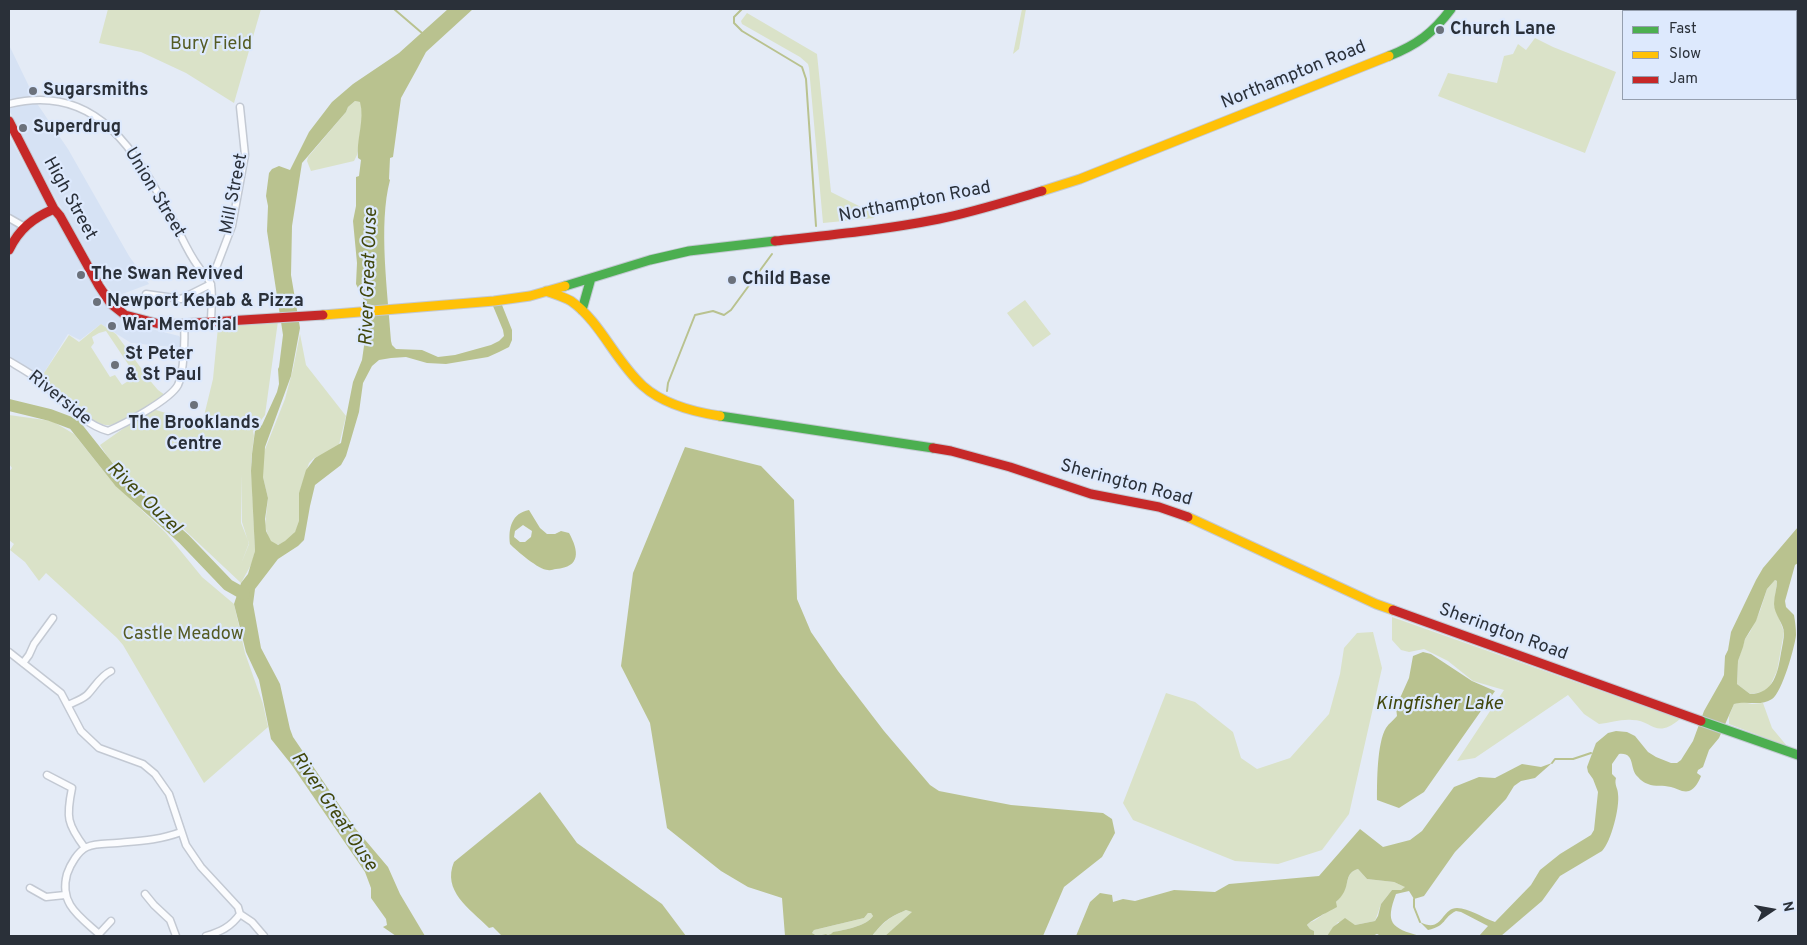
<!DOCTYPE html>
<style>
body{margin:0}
#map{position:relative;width:1807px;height:945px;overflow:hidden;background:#e4ebf6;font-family:Overpass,sans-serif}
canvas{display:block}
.frame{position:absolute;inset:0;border:10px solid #2a3039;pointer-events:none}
.legend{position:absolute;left:1622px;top:10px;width:175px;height:90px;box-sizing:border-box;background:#dde9fd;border:1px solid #959faf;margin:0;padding:6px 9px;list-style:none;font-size:15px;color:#2a3039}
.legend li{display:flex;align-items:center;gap:10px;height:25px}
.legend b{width:25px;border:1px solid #959faf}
.north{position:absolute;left:1747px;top:885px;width:50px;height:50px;-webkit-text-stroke:4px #dde9fd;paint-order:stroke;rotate:78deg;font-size:14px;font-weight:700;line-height:20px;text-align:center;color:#2a3039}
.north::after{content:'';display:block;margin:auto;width:18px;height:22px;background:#2a3039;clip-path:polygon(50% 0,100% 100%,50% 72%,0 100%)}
</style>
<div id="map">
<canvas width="1807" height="945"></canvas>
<div class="frame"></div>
<ul class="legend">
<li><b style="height:6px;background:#4caf50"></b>Fast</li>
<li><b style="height:6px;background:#ffc107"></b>Slow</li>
<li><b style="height:6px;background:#c62828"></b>Jam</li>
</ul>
<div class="north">N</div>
</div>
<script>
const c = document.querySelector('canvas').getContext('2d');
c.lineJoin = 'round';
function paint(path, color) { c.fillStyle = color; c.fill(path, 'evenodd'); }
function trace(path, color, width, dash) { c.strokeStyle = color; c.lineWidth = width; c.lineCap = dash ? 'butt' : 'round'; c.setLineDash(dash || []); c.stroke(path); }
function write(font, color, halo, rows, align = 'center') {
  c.font = font + ' Overpass,sans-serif'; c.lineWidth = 4.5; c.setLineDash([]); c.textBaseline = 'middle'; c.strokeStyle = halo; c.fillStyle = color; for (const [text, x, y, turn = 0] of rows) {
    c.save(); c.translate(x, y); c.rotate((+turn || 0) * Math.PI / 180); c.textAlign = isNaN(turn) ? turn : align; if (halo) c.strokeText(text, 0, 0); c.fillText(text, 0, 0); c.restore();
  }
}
paint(new Path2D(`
 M9,45L38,105L68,149L129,256L149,284L117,296L107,287L49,187L9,110Z
 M9,136L44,200L99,291L111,308L119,316L136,325L179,336L183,342L182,348L131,343L101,324L80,340L68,334L42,376L9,358Z`), '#d6e2f4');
paint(new Path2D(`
 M108,9H261L234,103L186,73L141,52L99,43Z
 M1022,9H1026L1019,49L1013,54Z
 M747,13L817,54L831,192L871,212L874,218L823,223L809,68L808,64L800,57L742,24L741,21Z
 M1535,38L1553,47L1616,72L1585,153L1438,96L1448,73L1497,83L1504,56L1513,54L1518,44L1526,50Z
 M355,101L361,102L363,112L357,155L354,161L311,171L307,161L308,157L346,112L348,107Z
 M1025,300L1051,334L1033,347L1007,313Z
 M278,321L265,415L253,431L254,436L251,462L255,551L252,563L241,583L109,459L100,445L148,411L156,410L202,424L213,379L218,327ZM241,474L242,522L249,544L241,564L249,543L241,523Z
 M101,324L116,334L152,383L158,390L165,395C152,404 126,422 110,425C94,429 54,388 42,376L69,335L79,342ZM106,331L136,376L122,385L115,375L110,377L91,347L94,343L92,337L99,333Z
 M300,334L306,365L346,416L338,449L314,458L309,463L299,494V524L291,540L274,546L270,542L265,526L268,498L263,477L262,457L285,399L293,369Z
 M9,415L52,421L74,434L114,484L166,533L202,577L234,604L245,653L263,704L268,727L204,783L123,645L117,638L46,573L39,581L25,562L10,550L14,544L9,540V472L12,468L9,464Z
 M1775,580L1777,581L1774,605L1784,632L1777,671L1769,688L1763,692L1750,694L1737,684L1738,661L1745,639L1750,632L1760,611L1767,589Z
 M1392,617L1680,719C1655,740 1653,720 1632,720C1621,719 1610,723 1599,724L1584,714L1568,695L1475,758L1457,761L1504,690L1473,681L1448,661L1424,649L1409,652L1401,650L1392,640Z
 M1373,632L1382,668L1349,814L1322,850L1278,864L1235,861L1133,820L1123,803L1166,693L1195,702L1233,732L1241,758L1257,769L1290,758L1329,714L1340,674L1344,648L1357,633Z
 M1742,702L1752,704L1763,703L1772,728L1787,746L1729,724V716L1734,704Z
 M1358,869L1367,879L1394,882L1406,887L1401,890H1392L1381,904L1375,921L1355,925L1338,922L1327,936H1314V931L1310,929L1307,925C1310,921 1313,922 1317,919C1326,913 1336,904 1342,894C1349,885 1345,873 1358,869Z
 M906,910L913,912L885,936H872C883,922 890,917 906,910Z
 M868,913H871L873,916C867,926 844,930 833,932L831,935H828L826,934L817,936L812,933L814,930L864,918Z`), '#dae2c8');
paint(new Path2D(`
 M448,9H473L426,52L417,69L401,98L393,157L390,158L389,179L390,180C378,225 388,293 391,341L392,345L396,349L422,350L438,357L455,355L491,345L499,341L504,336L503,330L493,306L502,305L512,330V340L509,347L499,352L488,357L446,364L427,363L406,357L391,358L379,360L372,366L363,383L359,412L346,456L341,465L315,485L310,506L304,540L298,546L278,559L255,589L253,604L261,648L280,684L290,729L293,737L355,828L388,867L400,894L425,936H396L383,927L387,925L386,919L371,898V888L365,872L291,764L271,739L259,680L246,652L234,604L241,583L248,574L255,551L251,471L252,454L255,431L262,425L277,392L279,384L278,369L279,367L283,335L267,231L268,206L266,196L269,173L272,169L279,166L290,170L309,132L332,102L353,84L399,53ZM355,101L360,102C365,120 356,139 358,158L361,160L359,176L356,177V206L353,221L357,263L356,284L364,300V346L362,360L353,382L341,443L315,458L306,470L299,493V521L295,532L285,541L278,545L271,541L266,531L265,519L268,498L263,477L265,447L291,376L300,328L291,275L292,226L302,163L346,112L348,107Z
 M685,447L761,466L794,500L797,599L811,632L838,671L884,731L930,785L939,791L1011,805L1103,813L1112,819L1115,833L1102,857L1064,887L1043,936H885L912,912L906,910C888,918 884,921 872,936H785L782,898L748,887L721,871L667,828L650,723L621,666L633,573ZM868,913H871L873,916C867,926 844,930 833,932L831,934L828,935L826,934L817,936L812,933L814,930L864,918Z
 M529,510L540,528L547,534H555L561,531L569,533C579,551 581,567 556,569C553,569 551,571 548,570C539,570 517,551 510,544C508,528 512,513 529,510ZM523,525L532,531L531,537L525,542H520L514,537L515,531Z
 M1798,527V563L1795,565L1785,601L1786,607L1794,615C1795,621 1796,628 1796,635C1795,646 1782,693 1772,699C1760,707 1747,700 1734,704L1719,738L1709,750L1703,767L1698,770L1697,773L1701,776C1699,781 1695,789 1689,791C1683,793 1676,788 1671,787C1663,785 1655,787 1648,784C1645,783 1640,780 1638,777C1629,770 1636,752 1619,754L1612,764V774L1616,778C1614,785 1618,788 1618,794C1620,807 1611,842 1602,851L1560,876L1542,901L1501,936H1479L1488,926L1461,912L1456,911C1442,918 1447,926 1428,930L1420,922C1443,934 1441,908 1457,908C1469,908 1483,918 1495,922L1531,885L1540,870L1560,854L1591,835L1594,830L1598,792L1593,779L1588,772L1587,767L1596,743L1608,733L1616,731L1627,732L1635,736L1648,752L1656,757L1671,763H1677L1681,760L1693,741L1704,711L1721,681L1724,675L1725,656L1728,650L1731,632L1756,580L1763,568ZM1775,580L1777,581C1777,588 1774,596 1774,604C1774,614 1784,624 1784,633C1784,639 1782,647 1781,653C1778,672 1774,694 1750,694L1737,684L1738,661L1743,647L1745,639L1756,621L1767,589Z
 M1423,652L1431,654L1472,681L1495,691L1424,792L1399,808L1377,800C1377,781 1377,743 1386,728C1389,723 1394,720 1397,716L1396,707L1409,678L1413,656Z
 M1552,763L1535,778L1521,781L1514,786L1506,799L1455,852L1424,896L1414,899L1409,891L1396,894C1385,923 1391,928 1420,936H1381L1377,934L1372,936H1327L1333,927L1345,918L1355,925L1375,921L1378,916L1381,904L1392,890H1401L1405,887L1394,882L1367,879L1358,869C1345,873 1349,883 1344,892C1342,896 1339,899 1336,902L1337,907C1330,911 1311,920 1307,925L1310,929L1314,931V936H1076L1090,902L1100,893L1112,895L1113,902L1123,899L1135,901L1174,890L1215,892L1229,884L1319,876L1360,829L1383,847L1410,840L1422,831L1454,787L1479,777L1495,778L1522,764L1541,767Z
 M540,792L577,843L662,904L686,936H502L493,927L489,928C469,908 442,891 454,862Z`), '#b9c28f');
trace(new Path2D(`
 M394,9L422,33
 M742,9L734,17V23L742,31L802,67L806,79L816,226
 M667,391L668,383L695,315L713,311L724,315L731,310L772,254
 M1552,763L1555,759H1573L1591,753
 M1414,899V907L1420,922`), '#b9c28f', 2);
trace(new Path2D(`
 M9,405L50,415L74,424L120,482L184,539L228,585L244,594`), '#b9c28f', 12);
const street = new Path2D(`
 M9,104C101,81 139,158 176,226C183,240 189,254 198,266C202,273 209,277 211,285C213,296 211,311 211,323
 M9,218L23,226
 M206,276L216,268L232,226L245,155L240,107
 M146,294L181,299L211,284
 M9,361C19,367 30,373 39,380C60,397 82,424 108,431C124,424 170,400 178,385C184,373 185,337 184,324
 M9,652L61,693L81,731L99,748L143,764L155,774L169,794L186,845L201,867L238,907L240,914L252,922L264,936
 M23,663L29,655L34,644L53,618
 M68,705C74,702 81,700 87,695C95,687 100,676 111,671
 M47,775L72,788C66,817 67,824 85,848
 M30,888L46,897L65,895
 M145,894L154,905L170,920L176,936
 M111,921L99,934C79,916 59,904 67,874C70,865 78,851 87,847C96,843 107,844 117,843C139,841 160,840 181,832
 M206,936C220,932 231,927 240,914`);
const fast = new Path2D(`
 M1389,56C1417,45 1433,33 1451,9
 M565,286L650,260L689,251L775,241
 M582,310L591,278
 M720,416L933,448
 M1701,721L1798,755`);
const slow = new Path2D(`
 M1042,191L1080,179L1389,56
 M546,291C554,294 564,297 571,301C600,321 616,362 643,386C663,404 694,412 720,416
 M323,315L494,301L530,296L565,286
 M1188,517L1376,604L1393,610`);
const jam = new Path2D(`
 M9,121L54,209L60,216L99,286L111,304L125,315L163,325L323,315
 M775,241C830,235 884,230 939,219C974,212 1008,201 1042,191
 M9,250C19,229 33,218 54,209
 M933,448L951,451L1010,467L1091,494L1159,507L1188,517
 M1393,610L1701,721`);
trace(street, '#c3c9d3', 9);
trace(fast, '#c3c9d3', 11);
trace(slow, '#c3c9d3', 11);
trace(jam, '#c3c9d3', 11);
trace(street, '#fbfcfe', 6);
trace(fast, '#4caf50', 9);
trace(slow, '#ffc107', 9);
trace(jam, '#c62828', 9);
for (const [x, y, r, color] of [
 [1440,30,5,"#6b717b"],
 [33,91,5,"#6b717b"],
 [23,128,5,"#6b717b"],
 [81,275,5,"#6b717b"],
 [732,280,5,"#6b717b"],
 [97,302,5,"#6b717b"],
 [112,326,5,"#6b717b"],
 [115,365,5,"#6b717b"],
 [194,405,5,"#6b717b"]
]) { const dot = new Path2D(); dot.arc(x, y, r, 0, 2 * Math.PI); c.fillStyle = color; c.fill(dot); trace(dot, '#dde9fd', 2); }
write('bold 18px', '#2a3039', '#dde9fd', [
 ["Church Lane",1450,30],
 ["Sugarsmiths",43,91],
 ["Superdrug",33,128],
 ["The Swan Revived",91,275],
 ["Child Base",742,280],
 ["Newport Kebab & Pizza",107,302],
 ["War Memorial",122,326],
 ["St Peter",125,355],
 ["& St Paul",125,376],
 ["The Brooklands",194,424,"center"],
 ["Centre",194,445,"center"]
], 'left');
write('18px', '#555b23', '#dde9fd', [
 ["Bury Field",211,45],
 ["Castle Meadow",183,635]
]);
write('18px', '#2a3039', '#dde9fd', [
 ["Northampton Road",1294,76,-22],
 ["Union Street",154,193,59],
 ["Mill Street",235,194,-79],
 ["High Street",69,199,61],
 ["Northampton Road",915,203,-11],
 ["Riverside",59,399,39],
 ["Sherington Road",1126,484,15],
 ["Sherington Road",1503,633,20]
]);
write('italic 19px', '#41470b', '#dde9fd', [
 ["River Great Ouse",370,277,-88],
 ["River Ouzel",143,499,44],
 ["Kingfisher Lake",1439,705],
 ["River Great Ouse",333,812,56]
]);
</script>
